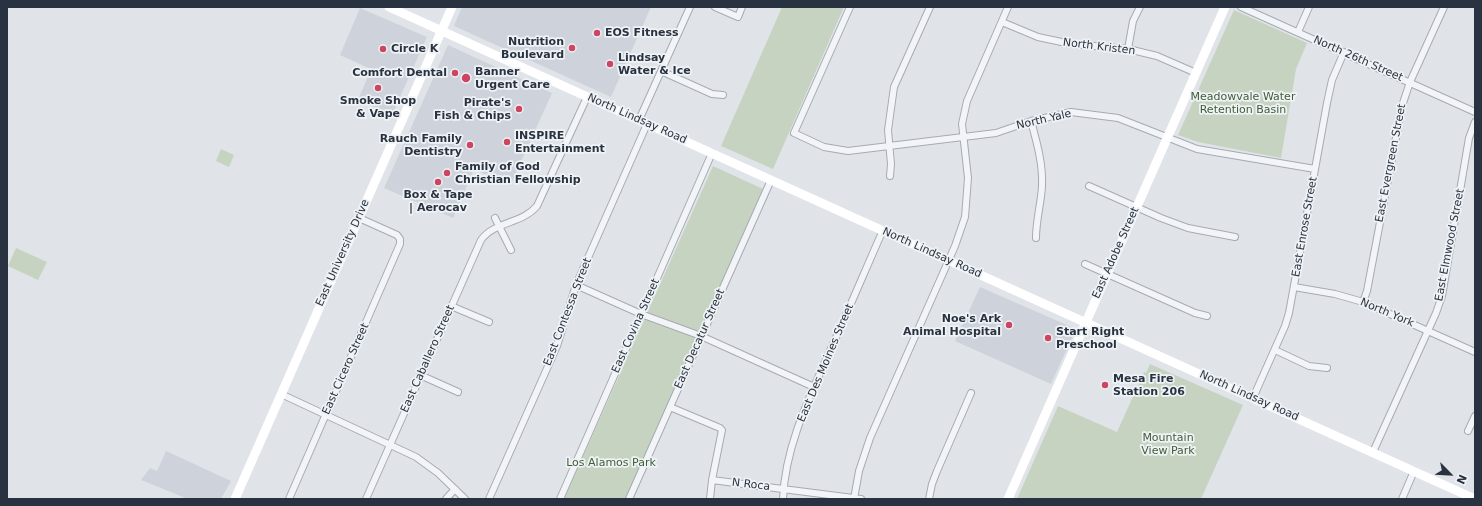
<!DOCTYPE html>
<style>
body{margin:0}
#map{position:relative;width:1482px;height:506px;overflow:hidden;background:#e0e4e9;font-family:"DejaVu Sans",sans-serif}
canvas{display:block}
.frame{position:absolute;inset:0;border:8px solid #293240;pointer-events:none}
.north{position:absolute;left:1430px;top:454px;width:40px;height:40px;-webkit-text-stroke:3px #eff3f6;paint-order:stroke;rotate:114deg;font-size:11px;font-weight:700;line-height:16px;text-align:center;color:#293240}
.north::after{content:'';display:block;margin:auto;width:14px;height:18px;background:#293240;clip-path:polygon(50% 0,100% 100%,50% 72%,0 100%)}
</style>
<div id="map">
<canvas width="1482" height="506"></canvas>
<div class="frame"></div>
<div class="north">N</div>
</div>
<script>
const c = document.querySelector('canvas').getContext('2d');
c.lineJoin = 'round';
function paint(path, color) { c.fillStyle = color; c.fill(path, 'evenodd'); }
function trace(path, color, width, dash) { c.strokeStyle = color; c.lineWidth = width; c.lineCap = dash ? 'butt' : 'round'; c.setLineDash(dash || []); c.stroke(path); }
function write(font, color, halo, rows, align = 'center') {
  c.font = font + ' "DejaVu Sans",sans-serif'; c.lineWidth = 3.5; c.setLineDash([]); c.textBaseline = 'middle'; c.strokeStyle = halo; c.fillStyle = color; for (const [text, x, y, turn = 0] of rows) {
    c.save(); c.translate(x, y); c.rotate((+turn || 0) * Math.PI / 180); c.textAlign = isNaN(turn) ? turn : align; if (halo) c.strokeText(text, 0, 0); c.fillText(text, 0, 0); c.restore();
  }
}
paint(new Path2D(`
 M462,7H651L611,97L454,26Z
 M360,8L427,37L392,115L358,100L371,69L340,55Z
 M448,45L552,93L510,186L474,169L453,218L384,188Z
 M980,287L1076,329L1051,384L955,341Z
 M166,451L231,481L221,499H188L141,480L150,468L157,471Z`), '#ced3db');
paint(new Path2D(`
 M782,7H844L773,169L721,146Z
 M1234,10L1307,43L1296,69L1281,158L1198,142L1178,135Z
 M221,149L234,155L229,167L216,161Z
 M713,166L763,189L626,499H564Z
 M16,248L47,262L38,280L8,266Z
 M1150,364L1243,405L1201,499H1017L1058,406L1117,432L1144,372L1146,373Z`), '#c6d3c1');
const street = new Path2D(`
 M715,7L738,17L742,7
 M850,7L794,133L824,147L848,151L996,133L1031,121L1071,112L1118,118L1197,149L1315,169
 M1241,7L1475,112
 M1002,22L1038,37L1071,44L1128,49L1157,56L1196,73
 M1298,32L1309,7
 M1128,49L1133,21L1140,7
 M661,71L712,94L723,95
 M639,120L690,7
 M1031,121C1037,143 1043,164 1042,186C1041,204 1036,220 1036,238
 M890,176L891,164L888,130L894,87L930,7
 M1089,186L1161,218L1188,228L1235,237
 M495,218L511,250
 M1085,264L1195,313L1207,316
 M576,285L641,314L701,336L814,387
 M1294,287L1335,294L1363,302L1475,352
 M1363,302L1367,291L1402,106L1410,82L1444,7
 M451,306L489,322
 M1275,350L1309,366L1327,368
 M420,375L458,392
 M281,394L416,457L438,473L465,499
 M1253,398L1285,326L1289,313L1327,103L1332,80L1344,52
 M670,407L720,428L722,430L712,480L710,499
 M1468,431L1475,416
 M1373,452L1436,313L1442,296L1469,138L1475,122
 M712,480L861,499
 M289,499L400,244V239L397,235L359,218
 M366,499L481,240C495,221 522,224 537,206L587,97
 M446,499L455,489
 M489,499L557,346L576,285L647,124
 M560,499L712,153
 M629,499L771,180
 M783,499C785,447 809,398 830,351C848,311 865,271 883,230
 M854,499L859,471L870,438L955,246L965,217L968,178L962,124L967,101L1008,7
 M929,499L932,484L937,471L971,393
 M1402,499L1414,471`);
trace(street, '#a5abb3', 8);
trace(street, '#f3f4f7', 6);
trace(new Path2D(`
 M389,7L1475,499
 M235,499L452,7
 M1008,499L1225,7`), '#fff', 9);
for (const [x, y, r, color] of [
 [597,33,4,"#cd4560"],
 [572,48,4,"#cd4560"],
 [383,49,4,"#cd4560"],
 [610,64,4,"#cd4560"],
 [455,73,4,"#cd4560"],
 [466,78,5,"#cd4560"],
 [378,88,4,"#cd4560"],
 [519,109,4,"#cd4560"],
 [507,142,4,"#cd4560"],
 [470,145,4,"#cd4560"],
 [447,173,4,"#cd4560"],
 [438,182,4,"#cd4560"],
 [1009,325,4,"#cd4560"],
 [1048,338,4,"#cd4560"],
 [1105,385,4,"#cd4560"]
]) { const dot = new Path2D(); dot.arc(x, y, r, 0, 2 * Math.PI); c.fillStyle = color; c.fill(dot); trace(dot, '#eff3f6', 1.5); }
write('bold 11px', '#293240', '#eff3f6', [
 ["EOS Fitness",605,33],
 ["Nutrition",564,42,"right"],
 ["Boulevard",564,55,"right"],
 ["Circle K",391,49],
 ["Lindsay",618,58],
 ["Water & Ice",618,71],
 ["Banner",475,72],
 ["Urgent Care",475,85],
 ["Comfort Dental",447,73,"right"],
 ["Smoke Shop",378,101,"center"],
 ["& Vape",378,114,"center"],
 ["Pirate's",511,103,"right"],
 ["Fish & Chips",511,116,"right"],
 ["INSPIRE",515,136],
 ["Entertainment",515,149],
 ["Rauch Family",462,139,"right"],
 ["Dentistry",462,152,"right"],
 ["Family of God",455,167],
 ["Christian Fellowship",455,180],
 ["Box & Tape",438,195,"center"],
 ["| Aerocav",438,208,"center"],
 ["Noe's Ark",1001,319,"right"],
 ["Animal Hospital",1001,332,"right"],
 ["Start Right",1056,332],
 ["Preschool",1056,345],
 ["Mesa Fire",1113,379],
 ["Station 206",1113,392]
], 'left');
write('11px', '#293240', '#eff3f6', [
 ["North Kristen",1099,47,7],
 ["North 26th Street",1358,59,24],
 ["North Lindsay Road",637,119,24],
 ["North Yale",1044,120,-13],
 ["East Evergreen Street",1391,163,-79],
 ["East Enrose Street",1305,227,-80],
 ["East Elmwood Street",1450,245,-79],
 ["East University Drive",343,253,-66],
 ["North Lindsay Road",932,253,24],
 ["East Adobe Street",1116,253,-66],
 ["East Contessa Street",568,312,-69],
 ["North York",1387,313,23],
 ["East Covina Street",636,326,-66],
 ["East Decatur Street",700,339,-66],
 ["East Caballero Street",428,359,-66],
 ["East Des Moines Street",826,363,-67],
 ["East Cicero Street",346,369,-66],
 ["North Lindsay Road",1249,396,24],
 ["N Roca",751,485,7]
]);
write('11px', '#3f5c36', '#eff3f6', [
 ["Meadowvale Water",1243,97],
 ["Retention Basin",1243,110],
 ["Mountain",1168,438],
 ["View Park",1168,451],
 ["Los Alamos Park",611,463]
]);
</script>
